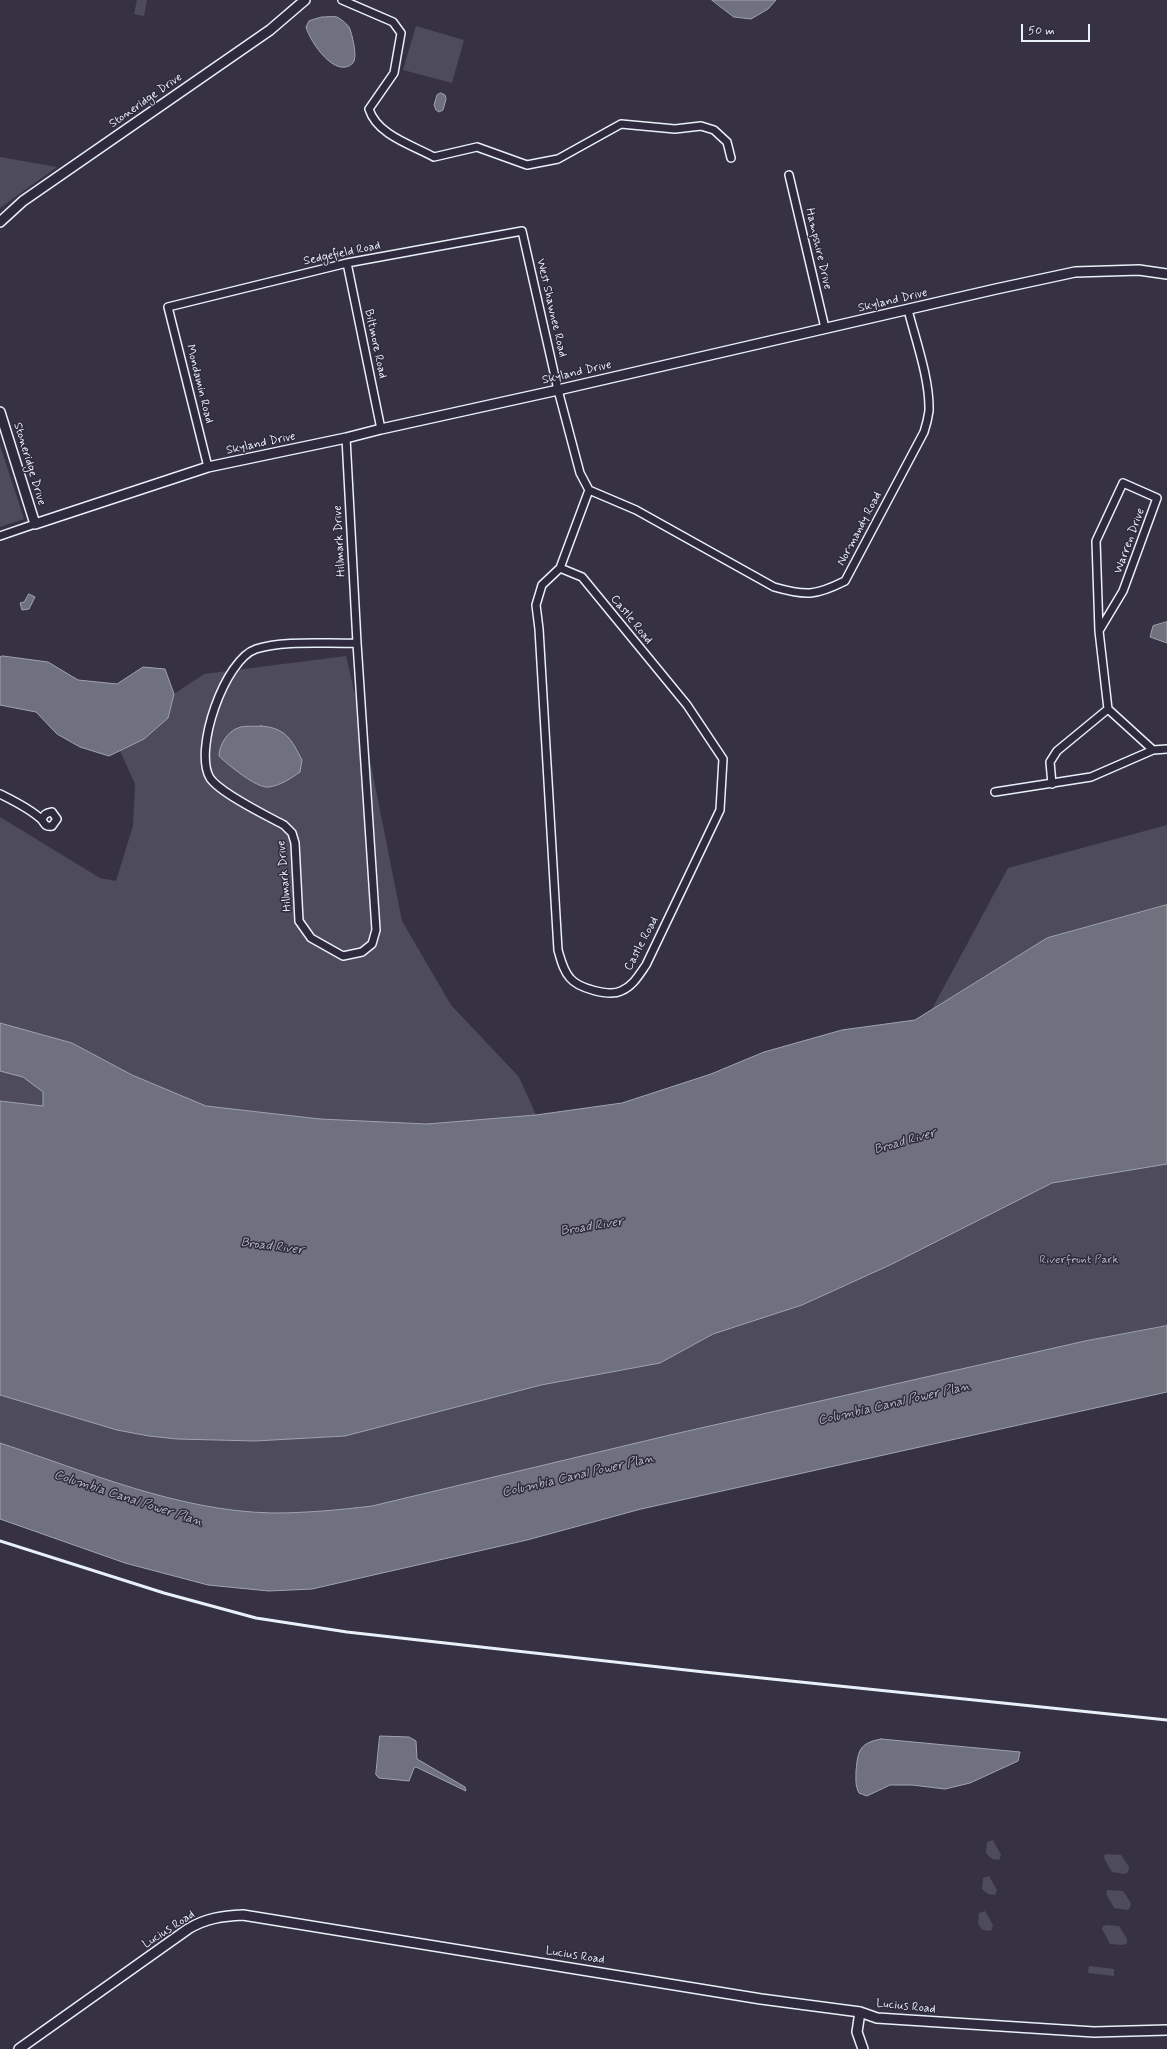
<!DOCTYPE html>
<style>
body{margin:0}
#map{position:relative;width:1167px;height:2049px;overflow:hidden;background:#363244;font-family:Mynerve,sans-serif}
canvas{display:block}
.scale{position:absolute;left:1021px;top:24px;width:69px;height:18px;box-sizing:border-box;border:2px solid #e8f1f8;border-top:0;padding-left:5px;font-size:12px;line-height:14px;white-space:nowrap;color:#e8f1f8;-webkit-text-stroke:3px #2f2a3d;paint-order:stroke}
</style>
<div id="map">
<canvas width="1167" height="2049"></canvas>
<div class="scale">50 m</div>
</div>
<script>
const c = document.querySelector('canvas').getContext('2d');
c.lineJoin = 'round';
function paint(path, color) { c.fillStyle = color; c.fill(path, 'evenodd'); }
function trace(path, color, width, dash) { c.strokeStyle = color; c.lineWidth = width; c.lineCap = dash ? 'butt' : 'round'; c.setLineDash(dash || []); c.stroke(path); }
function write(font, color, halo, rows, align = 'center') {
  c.font = font + ' Mynerve,sans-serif'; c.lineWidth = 3; c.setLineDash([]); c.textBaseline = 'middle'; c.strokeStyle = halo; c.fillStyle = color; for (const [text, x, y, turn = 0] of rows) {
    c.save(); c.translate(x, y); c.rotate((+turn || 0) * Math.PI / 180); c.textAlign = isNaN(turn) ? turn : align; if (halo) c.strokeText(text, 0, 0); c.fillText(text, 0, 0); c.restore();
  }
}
paint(new Path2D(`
 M137,0H147L144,16L134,14Z
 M416,26L464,40L452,83L403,70Z
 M0,157L57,167L0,208Z
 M0,445L24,519L0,527Z
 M346,656L369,755L402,921L451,1005L519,1077L536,1115L427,1124L320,1119L206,1106L132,1075L72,1043L0,1023V817L100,878L116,881L133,826L135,784L120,751L144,739L168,718L174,694L204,674Z
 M1167,825V905L1047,938L932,1009L1008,868Z
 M0,1071L23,1077L43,1092V1106L0,1101Z
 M1167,1164V1326L1085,1341L670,1435L372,1506C339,1510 306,1513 272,1513C178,1510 88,1472 0,1443V1395L117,1430L149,1436L177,1439L255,1441L345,1436L541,1385L660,1363L713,1334L802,1305L890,1265L1052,1183Z
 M993,1840L1001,1855L999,1860L992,1859L986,1853L987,1842Z
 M1105,1854L1121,1855L1129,1867L1128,1872L1125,1874L1112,1872L1104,1858Z
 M989,1876L997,1890L995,1895L988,1894L982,1889L983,1878Z
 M1107,1890L1123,1891L1131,1903L1130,1908L1127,1910L1114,1908L1106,1894Z
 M985,1911L993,1925L991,1931L983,1930L978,1924L979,1913Z
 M1107,1925L1119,1926L1127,1939V1943L1123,1945L1110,1944L1102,1929L1103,1926Z
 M1089,1966L1114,1969V1976L1088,1973Z`), '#4d4b5c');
const water = new Path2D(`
 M712,0H776L768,9L751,19L734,17Z
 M322,17C326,17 333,16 337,17C341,19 346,23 349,27C352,33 358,58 353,63C336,80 310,42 306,27L309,21Z
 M441,93L445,95L446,99L443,110L439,112L436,110L434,105L437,95Z
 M29,594L35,597L29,609L22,610L20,603L24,602Z
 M1167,622V643L1150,637L1153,626Z
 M3,656L48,662L78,680L117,684L143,667L165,669L174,694L168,718L144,739L109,756L80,747L57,734L36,712L0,705V657Z
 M261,726C286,728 291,739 302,760L300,772C290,779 281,785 269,787C257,789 227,764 219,756C219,745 228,731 238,728C244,725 254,727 261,726Z
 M1167,905V1164L1052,1183L890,1265L802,1305L713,1334L660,1363L541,1385L345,1436L255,1441L177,1439L149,1436L117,1430L0,1395V1101L43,1106V1092L23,1077L0,1071V1023L72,1043L132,1075L206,1106L320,1119L427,1124L536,1115L622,1103L711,1074L764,1052L842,1030L915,1020L1047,938Z
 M1167,1326V1392L641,1509L527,1540L312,1589L269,1591L208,1585L125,1563L0,1519V1443C88,1472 178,1511 272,1513C306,1513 339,1510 372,1506L670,1435L1085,1341Z
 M380,1736L409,1737L416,1741L417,1759L465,1787L466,1791L416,1767L414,1768L409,1781L379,1778L376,1775Z
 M881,1739L1020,1752L1018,1761L970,1783L945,1789L912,1785H890L867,1796L859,1793C855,1785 856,1780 856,1771C858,1751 859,1743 881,1739Z`);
paint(water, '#70717f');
trace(water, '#a0a4af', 1);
const minor = new Path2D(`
 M342,0L393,22L401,33L394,73L369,109C377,135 412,145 434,157L477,147L527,165L558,159L621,124L675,129L701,126L714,130L727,142L731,158
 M789,175L825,328
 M347,263L381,429
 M346,438L357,643
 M208,467L168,307L347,263L522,231L558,390L580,473L589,490L560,568L542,585L536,605L539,629L558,950C561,960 563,970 570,978C578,988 609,997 621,991C633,986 639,975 646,965L720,810L723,759L687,705L582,577L560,568
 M589,490L636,510L774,587C806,596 815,596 845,581L924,432C926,426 928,418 929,411C930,380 916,341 908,310
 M0,536L35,524
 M1099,631L1096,541L1123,483L1157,498L1123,591L1099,631L1108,709L1153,750
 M357,643L376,930L372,944L362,952L343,956L311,938L299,921L295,843L292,833L284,825C267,816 220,793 210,778C193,750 225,659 256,649C283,640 327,644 357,643Z
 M1052,784L1050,762L1057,751L1108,709
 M995,792L1091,777L1153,750L1167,749
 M0,794C14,801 29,808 41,819C45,823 44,827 52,826L57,819L52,812C46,813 44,814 42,820`);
const tertiary = new Path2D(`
 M0,222L23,201L270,30L305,0
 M0,412L35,524L208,467L346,438L381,429L558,390L996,289L1075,272L1139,270L1167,274
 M860,2012L857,2032L863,2049
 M19,2049L188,1929C206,1918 223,1916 243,1915L761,1999L860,2012L877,2018L1094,2032L1167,2030`);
trace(minor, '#e8f1f8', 10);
trace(tertiary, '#e8f1f8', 12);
trace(minor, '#2f2a3d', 7);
trace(tertiary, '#2f2a3d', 9);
trace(new Path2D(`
 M0,1541L164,1593L256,1618L347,1632L704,1672L1167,1720`), '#e8f1f8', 3);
write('12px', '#e8f1f8', '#2f2a3d', [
 ["Stoneridge Drive",146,101,-35],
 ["Hampshire Drive",818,249,77],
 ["Sedgefield Road",342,254,-12],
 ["Skyland Drive",893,301,-13],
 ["West Shawnee Road",551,308,77],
 ["Biltmore Road",375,344,78],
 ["Skyland Drive",577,373,-13],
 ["Mondamin Road",199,384,76],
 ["Skyland Drive",261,444,-12],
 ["Stoneridge Drive",29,464,73],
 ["Normandy Road",860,529,-62],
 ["Hillmark Drive",340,541,-93],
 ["Warren Drive",1130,541,-70],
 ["Castle Road",631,620,51],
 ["Hillmark Drive",285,876,-95],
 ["Castle Road",642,944,-62],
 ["Lucius Road",169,1930,-33],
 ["Lucius Road",575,1956,9],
 ["Lucius Road",906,2007,6]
]);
write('12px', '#b2b7c1', '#2f2a3d', [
 ["Riverfront Park",1079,1260]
]);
write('italic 13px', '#b2b7c2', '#2f2a3d', [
 ["Broad River",905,1142,-16],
 ["Broad River",592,1227,-9],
 ["Broad River",272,1247,7],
 ["Columbia Canal Power Plan",894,1404,-13],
 ["Columbia Canal Power Plan",578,1476,-13],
 ["Columbia Canal Power Plan",128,1499,18]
]);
</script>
